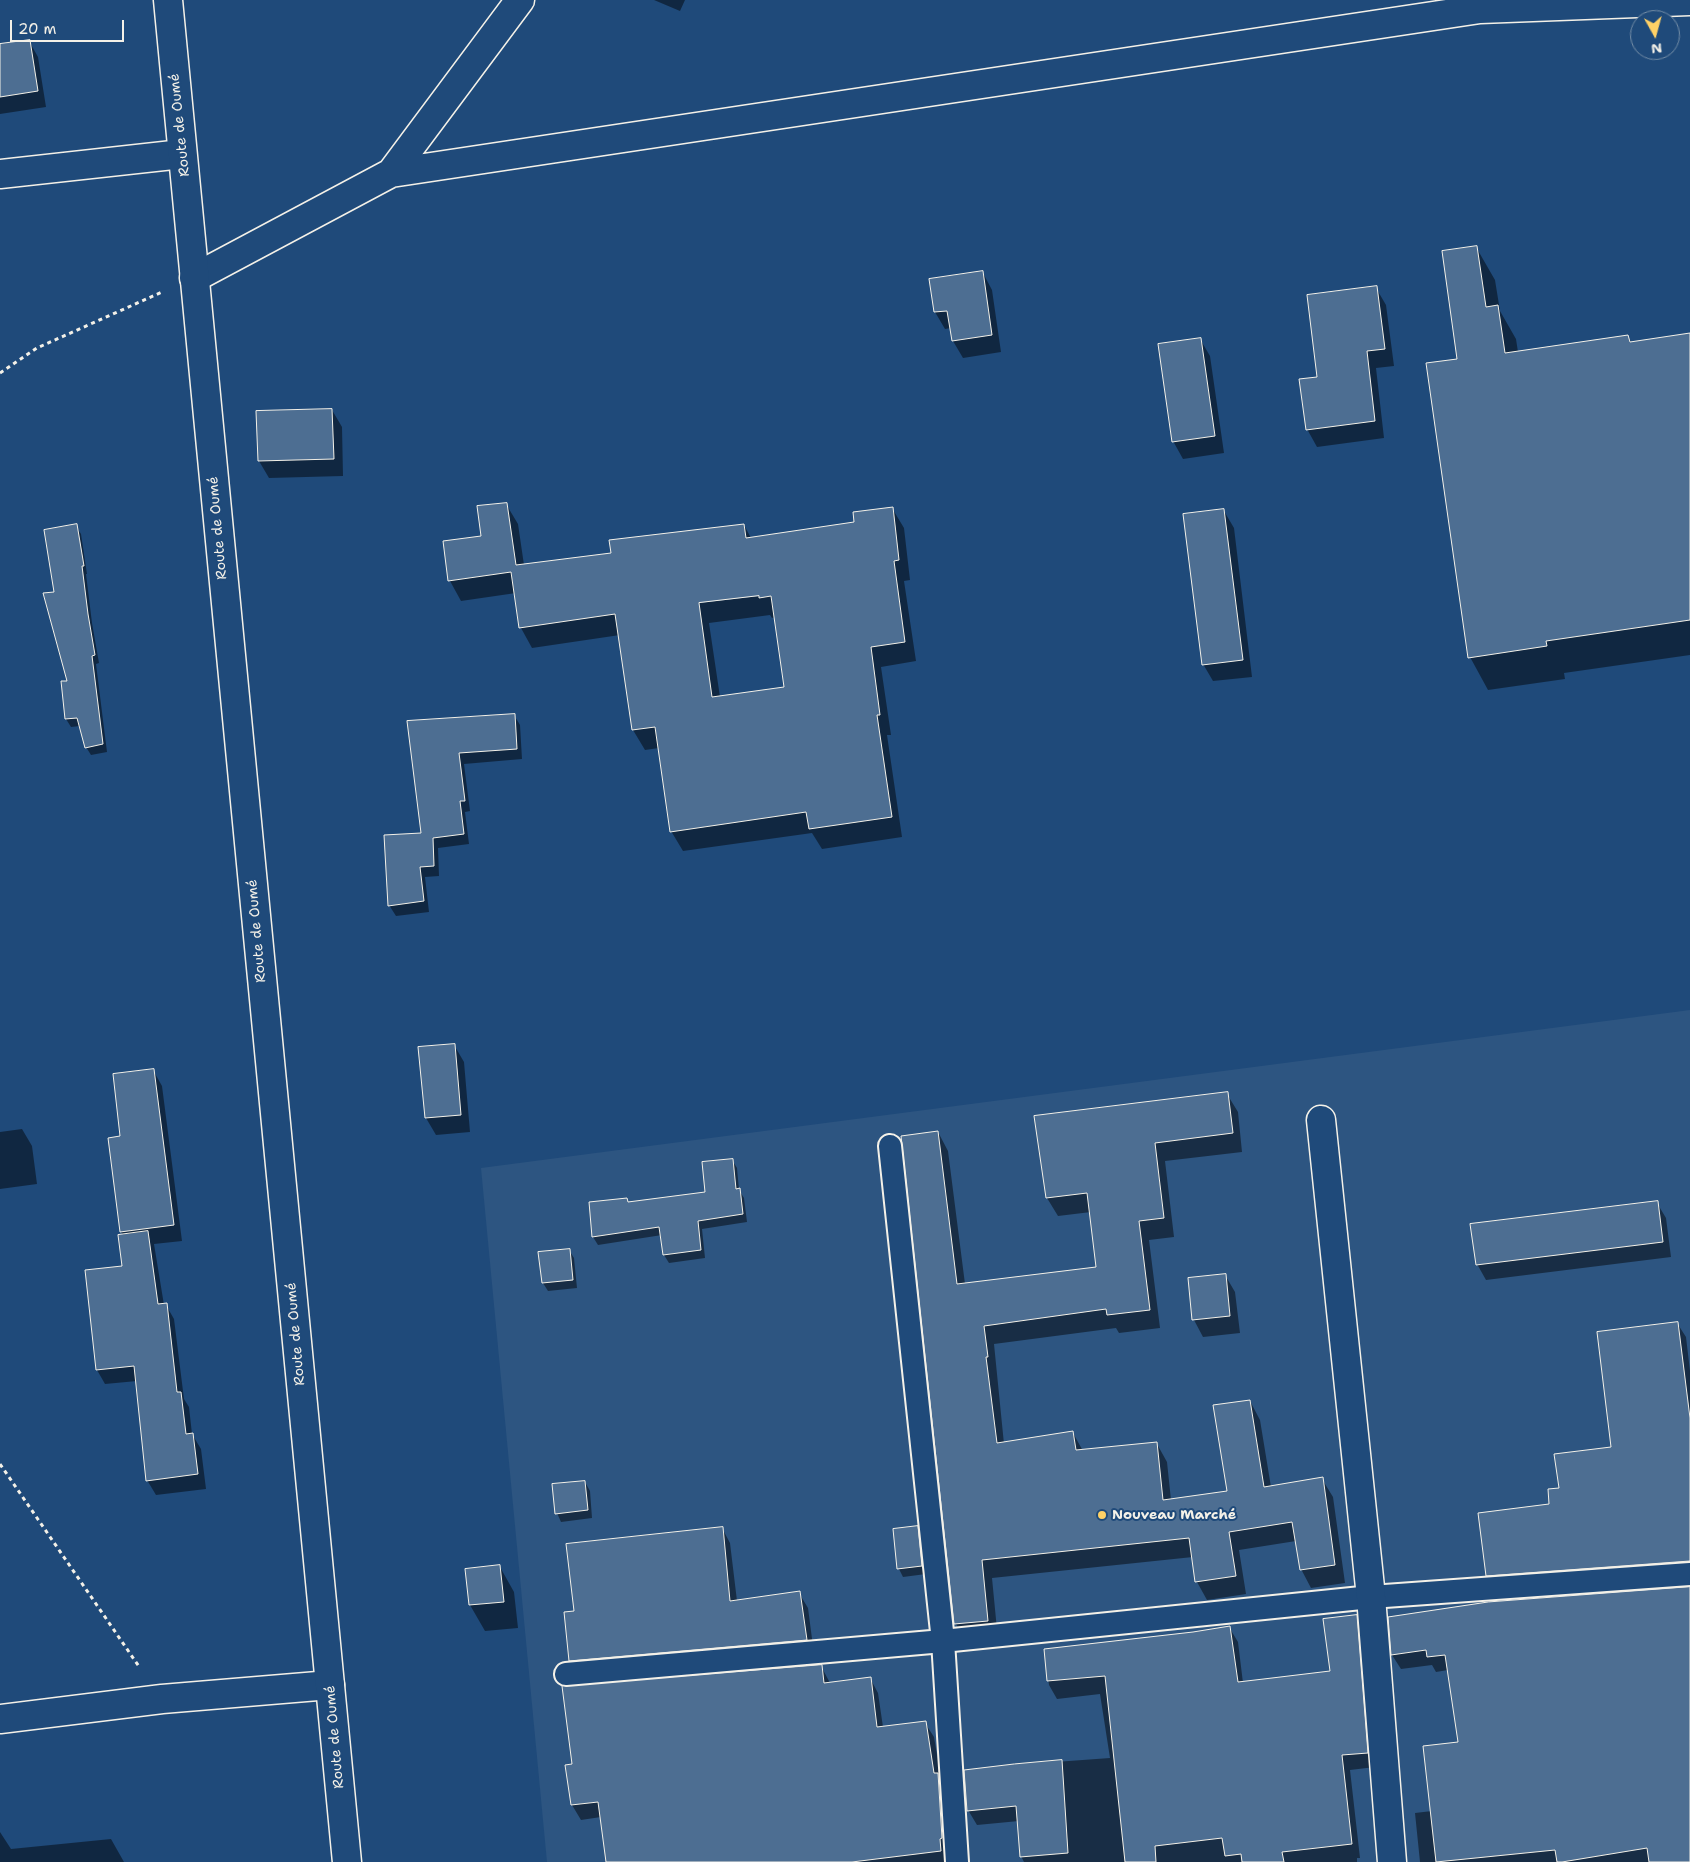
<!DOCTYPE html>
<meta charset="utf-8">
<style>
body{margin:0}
#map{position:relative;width:1690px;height:1862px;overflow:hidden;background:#1f4a7a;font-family:"Shantell Sans",sans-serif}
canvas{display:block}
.north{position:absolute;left:1630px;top:10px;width:50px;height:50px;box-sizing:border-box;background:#1f4a7a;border:1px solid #748da6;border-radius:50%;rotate:173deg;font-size:14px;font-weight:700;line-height:20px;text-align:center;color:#f4f1e8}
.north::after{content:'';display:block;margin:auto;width:18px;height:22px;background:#ffd166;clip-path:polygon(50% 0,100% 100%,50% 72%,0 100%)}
.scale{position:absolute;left:10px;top:20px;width:114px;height:22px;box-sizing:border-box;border:2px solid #f4f1e8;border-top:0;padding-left:6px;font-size:15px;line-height:18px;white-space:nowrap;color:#f4f1e8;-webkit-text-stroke:4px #1f4a7a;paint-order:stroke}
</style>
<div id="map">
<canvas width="1690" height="1862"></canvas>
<div class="north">N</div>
<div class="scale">20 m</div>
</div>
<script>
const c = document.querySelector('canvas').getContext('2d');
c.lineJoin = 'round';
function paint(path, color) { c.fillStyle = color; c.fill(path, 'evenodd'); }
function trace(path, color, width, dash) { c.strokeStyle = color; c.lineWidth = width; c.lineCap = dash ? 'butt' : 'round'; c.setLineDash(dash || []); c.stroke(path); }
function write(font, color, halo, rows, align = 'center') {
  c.font = font + ' "Shantell Sans",sans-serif'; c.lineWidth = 4; c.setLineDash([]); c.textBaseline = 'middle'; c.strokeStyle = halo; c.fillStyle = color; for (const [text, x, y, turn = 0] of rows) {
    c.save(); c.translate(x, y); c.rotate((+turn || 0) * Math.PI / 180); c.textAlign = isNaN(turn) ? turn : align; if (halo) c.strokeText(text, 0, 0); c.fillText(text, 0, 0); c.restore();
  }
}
paint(new Path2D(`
 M1690,1010V1862H547L481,1168Z`), '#2d5581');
paint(new Path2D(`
 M654,0H685L680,11Z
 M29,41L38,57L46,107L0,114V46Z
 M1476,247L1495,280L1500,311L1516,339L1518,352L1628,337L1632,343L1690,334V655L1564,673L1565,679L1488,690L1470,657L1458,360Z
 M983,273L992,290L1001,352L963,358L953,341L951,328L945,329L935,312Z
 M1376,288L1386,305L1394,366L1376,368L1384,438L1317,447L1307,429L1319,378Z
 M1200,339L1210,356L1224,453L1183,459L1173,441Z
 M332,410L342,427L343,476L269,478L259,461Z
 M506,504L518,524L524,565L612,554L744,525L751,538L855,523L892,508L904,528L910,580L904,581L916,661L881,667L891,735H887L902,837L822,849L812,833L683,851L671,831L659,748L645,750L633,730L620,635L532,648L521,628L516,593L461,601L450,581L444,543L482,537ZM770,615L772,618L775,617L785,688L720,697L709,623Z
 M1224,511L1234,528L1252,677L1213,681L1203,664Z
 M76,526L81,534L87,574H86L92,623L99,663L96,664L107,752L91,755L86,747L80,726L71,727L66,719L62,683L68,682L55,593Z
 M514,715L520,725L522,759L464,764L470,811L465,812L469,844L438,848L439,876L425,877L429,912L396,916L389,905L423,834L409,722Z
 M454,1045L464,1062L470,1132L436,1135L426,1118Z
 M153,1070L162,1086L182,1241L154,1244L164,1305H166L174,1319L184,1399L189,1407L192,1434L201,1449L206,1489L156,1495L147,1480L137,1381L105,1384L97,1370L86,1272L124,1267L123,1235L121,1232L122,1138Z
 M1227,1094L1238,1112L1242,1152L1165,1161L1174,1237L1149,1240L1160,1328L1119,1333L1116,1328L994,1344L1004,1444L1073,1433L1083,1451L1157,1444L1167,1462L1171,1500L1228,1492L1250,1401L1260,1420L1271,1487L1322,1479L1333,1497L1345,1583L1311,1588L1301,1569L1296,1541L1239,1550L1246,1594L1207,1600L1197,1582L1193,1557L992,1578L998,1640L966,1642L956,1624L902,1137L938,1132L948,1151L965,1284L1097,1268L1091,1212L1058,1216L1047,1198Z
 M22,1129L32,1146L37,1184L0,1189V1132Z
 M732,1160L737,1168L739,1190L744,1198L747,1222L702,1229L705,1258L669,1263L664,1255L662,1235L598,1245L593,1237L627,1200L629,1203L706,1194Z
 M1657,1203L1666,1218L1671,1257L1486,1280L1477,1264Z
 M569,1250L574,1258L577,1288L548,1291L543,1283L540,1253Z
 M1225,1275L1235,1292L1240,1333L1203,1337L1194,1320L1189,1279Z
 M1677,1323L1686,1337L1690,1371V1576L1495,1590L1487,1575L1551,1505L1560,1489L1612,1448Z
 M585,1482L590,1491L592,1518L561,1522L557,1513Z
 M722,1528L730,1543L737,1601L799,1593L808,1608L814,1654L578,1675L570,1660L576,1612Z
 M917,1528L922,1536L926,1574L903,1577L899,1569L894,1530Z
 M500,1567L514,1592L518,1628L485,1631L470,1605L467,1570Z
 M1690,1588V1862H1420L1415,1813L1432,1811L1460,1743L1448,1670L1436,1672L1432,1665L1401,1669L1392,1655Z
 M1356,1617L1365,1631L1375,1767L1350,1770L1360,1858H1357V1862H1024L1021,1856L1019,1821L977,1825L968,1810L1014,1765L1110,1758L1100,1694L1057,1699L1049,1685L1045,1650L1194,1633L1229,1627L1238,1642L1243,1683L1331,1672Z
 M821,1666L830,1683L870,1678L878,1693L883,1727L925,1723L934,1737L941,1779L948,1862H607L601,1817L581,1820L572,1805L567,1766L573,1765Z
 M0,1832L11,1849L111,1839L124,1862H0Z`), '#0007');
const building = new Path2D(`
 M30,40L38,91L0,97V44Z
 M1477,246L1486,307L1498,305L1505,353L1628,335L1630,342L1690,333V620L1546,641L1547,646L1468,658L1426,363L1457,359L1442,251Z
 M983,271L992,335L952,341L947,311L934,312L929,279Z
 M1377,286L1385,349L1367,351L1375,421L1306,430L1299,379L1317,377L1307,295Z
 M1201,338L1215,436L1172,442L1158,344Z
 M332,409L334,459L258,461L256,411Z
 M507,503L516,565L611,553L609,540L744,524L746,538L854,522L853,512L893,507L899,560L894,561L905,642L871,647L880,715H877L892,817L809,829L806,812L670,832L655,727L632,730L615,614L519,628L511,572L448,581L443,541L481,536L477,506ZM759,596V598L771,596L784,687L712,697L699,603Z
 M1224,509L1243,660L1202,665L1183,514Z
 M77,524L84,566H82L88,614L95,655L92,656L103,744L85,748L77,718L65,719L61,681H67L43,593L54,592L44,530Z
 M515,714L517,749L459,753L465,801H460L464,834L433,838L434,866L420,867L424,901L388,906L384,835L421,833L407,721Z
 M455,1044L461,1115L425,1118L418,1047Z
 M154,1069L174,1225L120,1232L108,1138L120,1136L113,1074Z
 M1228,1092L1233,1133L1155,1143L1164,1218L1139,1221L1150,1310L1107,1315L1106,1309L984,1326L988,1357H986L997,1443L1073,1431L1076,1450L1157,1442L1163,1500L1227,1491L1213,1405L1250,1400L1264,1487L1323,1477L1335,1565L1300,1570L1292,1522L1229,1532L1236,1576L1195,1582L1189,1538L982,1560L988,1621L954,1624L901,1136L938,1131L957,1284L1096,1267L1087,1193L1046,1198L1034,1116Z
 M733,1159L736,1189L740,1188L743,1214L698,1221L701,1250L663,1255L659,1227L592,1237L589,1202L627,1198L628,1202L705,1192L702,1162Z
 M1658,1201L1663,1242L1476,1265L1470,1224Z
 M148,1231L158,1304L167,1303L177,1392H181L186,1434L193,1433L198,1474L146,1481L134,1366L96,1370L85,1270L122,1266L118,1235Z
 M570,1249L573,1280L542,1283L538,1252Z
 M1226,1274L1230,1316L1192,1320L1188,1278Z
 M1678,1322L1690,1418V1561L1486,1576L1478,1513L1549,1504L1548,1489L1559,1488L1554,1454L1611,1447L1597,1332Z
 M585,1481L588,1510L555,1514L552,1484Z
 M918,1526L922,1566L897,1569L893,1529Z
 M723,1527L730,1601L800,1591L807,1640L569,1661L564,1612L574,1611L566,1544Z
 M500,1565L504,1602L469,1605L465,1569Z
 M1690,1587V1862H1649L1647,1848L1562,1862H1557L1555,1850L1436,1862L1423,1746L1458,1742L1445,1655L1427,1657L1426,1650L1391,1655L1388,1617L1488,1602Z
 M1357,1615L1368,1753L1342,1755L1352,1844L1282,1852L1284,1862H1242L1241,1854L1225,1856L1222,1838L1155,1846L1156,1862H1125L1105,1676L1047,1681L1044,1649L1193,1632L1230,1626L1238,1682L1272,1678L1330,1671L1323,1619Z
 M822,1665L824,1683L871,1677L877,1727L926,1721L934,1773H938L942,1838L940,1839L941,1851L852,1862H606L598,1802L571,1805L565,1765L572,1764L562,1686Z
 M1062,1760L1068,1853L1020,1857L1016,1806L967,1811L964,1770L1014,1764Z`);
paint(building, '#4d6e92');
trace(building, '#f4f1e8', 1);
const service = new Path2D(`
 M890,1146L943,1641L957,1862
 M566,1674L943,1641L1371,1597L1690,1574`);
const minor = new Path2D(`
 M391,173L520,0
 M0,174L182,154
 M194,278L391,173L1480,9L1690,1
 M1321,1120L1371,1597L1392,1862
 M0,1719L162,1699L330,1685`);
const tertiary = new Path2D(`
 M168,0L347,1862`);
trace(service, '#f4f1e8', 26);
trace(minor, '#f4f1e8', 31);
trace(tertiary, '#f4f1e8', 31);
trace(new Path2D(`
 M0,373L37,348L162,292
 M0,1464L140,1668`), '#f4f1e8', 3, [4, 4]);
trace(service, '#1f4a7a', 22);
trace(minor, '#1f4a7a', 28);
trace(tertiary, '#1f4a7a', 28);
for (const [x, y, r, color] of [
 [1102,1515,5,"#ffd166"]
]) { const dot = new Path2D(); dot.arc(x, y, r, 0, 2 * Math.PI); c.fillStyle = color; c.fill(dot); trace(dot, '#1f4a7a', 2); }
write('14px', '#f4f1e8', '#1f4a7a', [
 ["Route de Oumé",180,125,-96],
 ["Route de Oumé",218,528,-95],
 ["Route de Oumé",257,931,-95],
 ["Route de Oumé",296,1334,-95],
 ["Route de Oumé",335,1737,-95]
]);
write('bold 14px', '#f4f1e8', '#1f4a7a', [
 ["Nouveau Marché",1112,1515]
], 'left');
</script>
